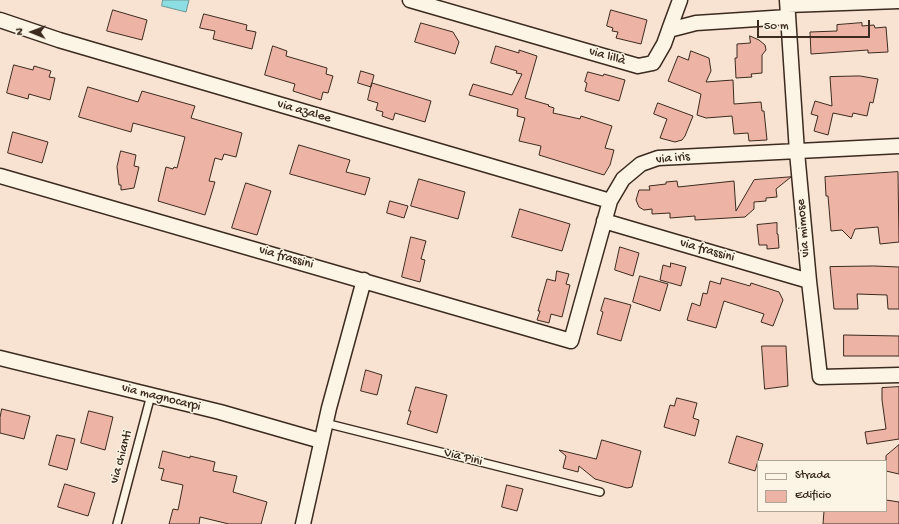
<!DOCTYPE html>
<meta charset="utf-8">
<style>
body{margin:0}
#map{position:relative;width:899px;height:524px;overflow:hidden;background:#f8e2d2;font-family:"Gochi Hand",sans-serif}
canvas{display:block}
.legend{position:absolute;left:757px;top:460px;width:130px;height:52px;box-sizing:border-box;background:#fcf5e5;border:1px solid #afa495;margin:0;padding:5px 7px;list-style:none;font-size:12px;color:#3b2a1e}
.legend li{display:flex;align-items:center;gap:8px;height:20px}
.legend b{width:20px;border:1px solid #afa495}
.north{position:absolute;left:12px;top:12px;width:40px;height:40px;-webkit-text-stroke:3px #fcf5e5;paint-order:stroke;rotate:271deg;font-size:11px;font-weight:700;line-height:16px;text-align:center;color:#3b2a1e}
.north::after{content:'';display:block;margin:auto;width:14px;height:18px;background:#3b2a1e;clip-path:polygon(50% 0,100% 100%,50% 72%,0 100%)}
.scale{position:absolute;left:757px;top:20px;width:113px;height:18px;box-sizing:border-box;border:2px solid #3b2a1e;border-top:0;padding-left:5px;font-size:12px;line-height:14px;white-space:nowrap;color:#3b2a1e;-webkit-text-stroke:3px #fcf5e5;paint-order:stroke}
</style>
<div id="map">
<canvas width="899" height="524"></canvas>
<ul class="legend">
<li><b style="height:5px;background:#fcf5e5"></b>Strada</li>
<li><b style="height:11px;background:#edb4a5"></b>Edificio</li>
</ul>
<div class="north">N</div>
<div class="scale">50 m</div>
</div>
<script>
const c = document.querySelector('canvas').getContext('2d');
c.lineJoin = 'round';
function paint(path, color) { c.fillStyle = color; c.fill(path, 'evenodd'); }
function trace(path, color, width, dash) { c.strokeStyle = color; c.lineWidth = width; c.lineCap = dash ? 'butt' : 'round'; c.setLineDash(dash || []); c.stroke(path); }
function write(font, color, halo, rows, align = 'center') {
  c.font = font + ' "Gochi Hand",sans-serif'; c.lineWidth = 3; c.setLineDash([]); c.textBaseline = 'middle'; c.strokeStyle = halo; c.fillStyle = color; for (const [text, x, y, turn = 0] of rows) {
    c.save(); c.translate(x, y); c.rotate((+turn || 0) * Math.PI / 180); c.textAlign = isNaN(turn) ? turn : align; if (halo) c.strokeText(text, 0, 0); c.fillText(text, 0, 0); c.restore();
  }
}
const water = new Path2D(`
 M163,0H189L186,12L162,6Z`);
paint(water, '#8cdee3');
trace(water, '#6c9694', 1);
const building = new Path2D(`
 M113,10L147,20L142,40L107,31Z
 M611,10L647,20L641,44L616,38L618,32L612,31L613,28L607,26Z
 M204,14L247,25L246,30L256,32L252,49L213,39L215,31L200,28Z
 M421,23L453,32L459,42L455,54L415,42Z
 M862,23V26L874,25L875,28L886,27L888,52L868,53V50L811,54L810,32L837,31V25Z
 M750,36L759,40L765,45L766,50L762,55V73L751,74L752,77L736,78L735,58H737V44L750,43Z
 M273,46L287,51L286,56L327,68L326,74L333,76L328,93L323,92L321,100L293,91L295,84L265,75Z
 M496,46L519,53V50L537,56L525,98L549,105L548,106L554,108L553,113L580,119L581,116L612,126L605,148L614,150L610,165L604,175L539,155L541,146L519,141L525,118L517,116L518,109L469,95L473,84L512,95L522,74L516,73L517,71L491,63Z
 M691,51L709,58L711,71L706,82L733,80L734,104L761,102L762,111H764L767,140L749,141L748,133L734,134L732,116L706,118L697,115L701,94L668,81L678,56L688,60Z
 M14,65L33,70L34,66L51,71L49,77L55,78L50,100L29,94L28,99L7,93Z
 M361,71L374,75L371,87L358,83Z
 M588,72L603,76L604,74L625,80L619,101L585,91L587,83L585,82Z
 M860,76L878,79L873,103L870,102L867,116L853,113L852,117L833,113L828,135L814,131L818,116L811,114L815,101L832,106L830,77Z
 M372,83L431,101L425,122L395,113L393,120L382,116L383,112L376,110L378,103L368,100Z
 M88,87L138,102L142,91L195,106L191,118L242,133L236,157L224,154L222,160L215,158L209,181L215,182L205,215L158,201L166,167L173,169L174,167L177,168L185,137L133,123L131,132L79,117Z
 M658,103L693,116L685,136L682,140L675,142L660,138L667,119L654,114Z
 M13,132L48,142L42,163L8,153Z
 M299,145L350,160L346,172L370,178L365,195L290,174Z
 M121,151L136,155L134,166L139,167L134,188L121,190V185H119L117,167Z
 M898,172L899,242L880,244L878,227L855,229L851,239L842,230L831,231L828,196H826L825,177Z
 M791,177L776,189L777,197L766,198V201L754,202V209L745,217L695,220V216L670,218V213L652,214V209L644,210L639,207L636,200L639,190H650L649,186L666,184V182L677,181L678,187L734,181L736,211L754,180Z
 M419,179L465,192L458,219L411,206Z
 M246,183L271,191L257,235L232,228Z
 M390,201L408,206L404,218L387,213Z
 M520,209L570,224L562,251L512,237Z
 M777,223V234H778L779,248L767,249V245H759L757,225Z
 M411,237L426,241L421,259L425,260L420,282L402,277Z
 M620,247L639,253L633,276L615,270Z
 M671,263L686,267L681,286L660,280L663,265L670,267Z
 M874,266L899,267V309H888L887,295L857,294L858,309H834L830,267Z
 M557,271L569,274L566,284L570,285L562,317L551,314L549,323L537,320L540,311H538L547,279L555,281Z
 M640,276L668,284L660,311L633,302Z
 M722,278L750,286L751,283L779,292L783,300L773,326L761,322L764,314L724,301L716,328L687,320L692,303L700,306L703,293L707,294L710,281L720,284Z
 M605,298L631,305L621,341L597,334L603,312L601,311Z
 M844,335L899,336V356H844Z
 M762,346H786L788,386L765,389Z
 M366,370L382,375L377,395L361,391Z
 M416,387L447,395L437,433L407,424L411,411H409Z
 M899,387V439L867,444L865,432L886,429L882,400V388Z
 M677,398L697,403L693,418L699,420L695,436L664,427L670,405L674,406Z
 M2,409L30,416L24,439L0,433V418Z
 M89,411L113,417L105,450L81,443Z
 M57,435L75,439L67,470L49,465Z
 M737,436L763,444L755,471L729,463Z
 M602,440L641,451L632,487L627,488L595,479L579,466L578,472L563,468L566,456L559,450L596,459Z
 M899,445V474L886,471V456Z
 M163,451L190,458V456L215,462L213,471L237,476L233,492L267,502L261,524H229L200,517L199,524H169L173,509L178,510L183,485L161,480L164,469L159,468Z
 M65,484L95,493L88,516L58,507Z
 M507,485L523,489L517,511L502,507Z
 M886,500L899,502V524H823L824,511H886Z`);
paint(building, '#edb4a5');
trace(building, '#3b2a1e', 1);
const lane = new Path2D(`
 M325,423L600,492
 M117,524L151,395`);
const street = new Path2D(`
 M410,0L638,66L653,63L664,44L669,30L696,23L788,17
 M787,0L797,152L809,281L820,377L899,375
 M788,5L899,1
 M0,20L59,40L610,201
 M669,30L680,0
 M0,176L571,341L610,201L623,179L641,164L658,158L899,146
 M604,221L809,281
 M0,358L220,412L321,441
 M303,524L329,408L364,280`);
trace(lane, '#3b2a1e', 10);
trace(street, '#3b2a1e', 17);
trace(lane, '#fcf5e5', 7);
trace(street, '#fcf5e5', 14);
write('13px', '#3b2a1e', '#fcf5e5', [
 ["via lillà",607,57,16],
 ["via azalee",304,112,16],
 ["via iris",673,159,-6],
 ["via mimose",804,228,-95],
 ["via frassini",707,251,16],
 ["via frassini",286,258,16],
 ["via magnocarpi",161,398,14],
 ["via chianti",122,457,-75],
 ["Via Pini",463,458,14]
]);
</script>
